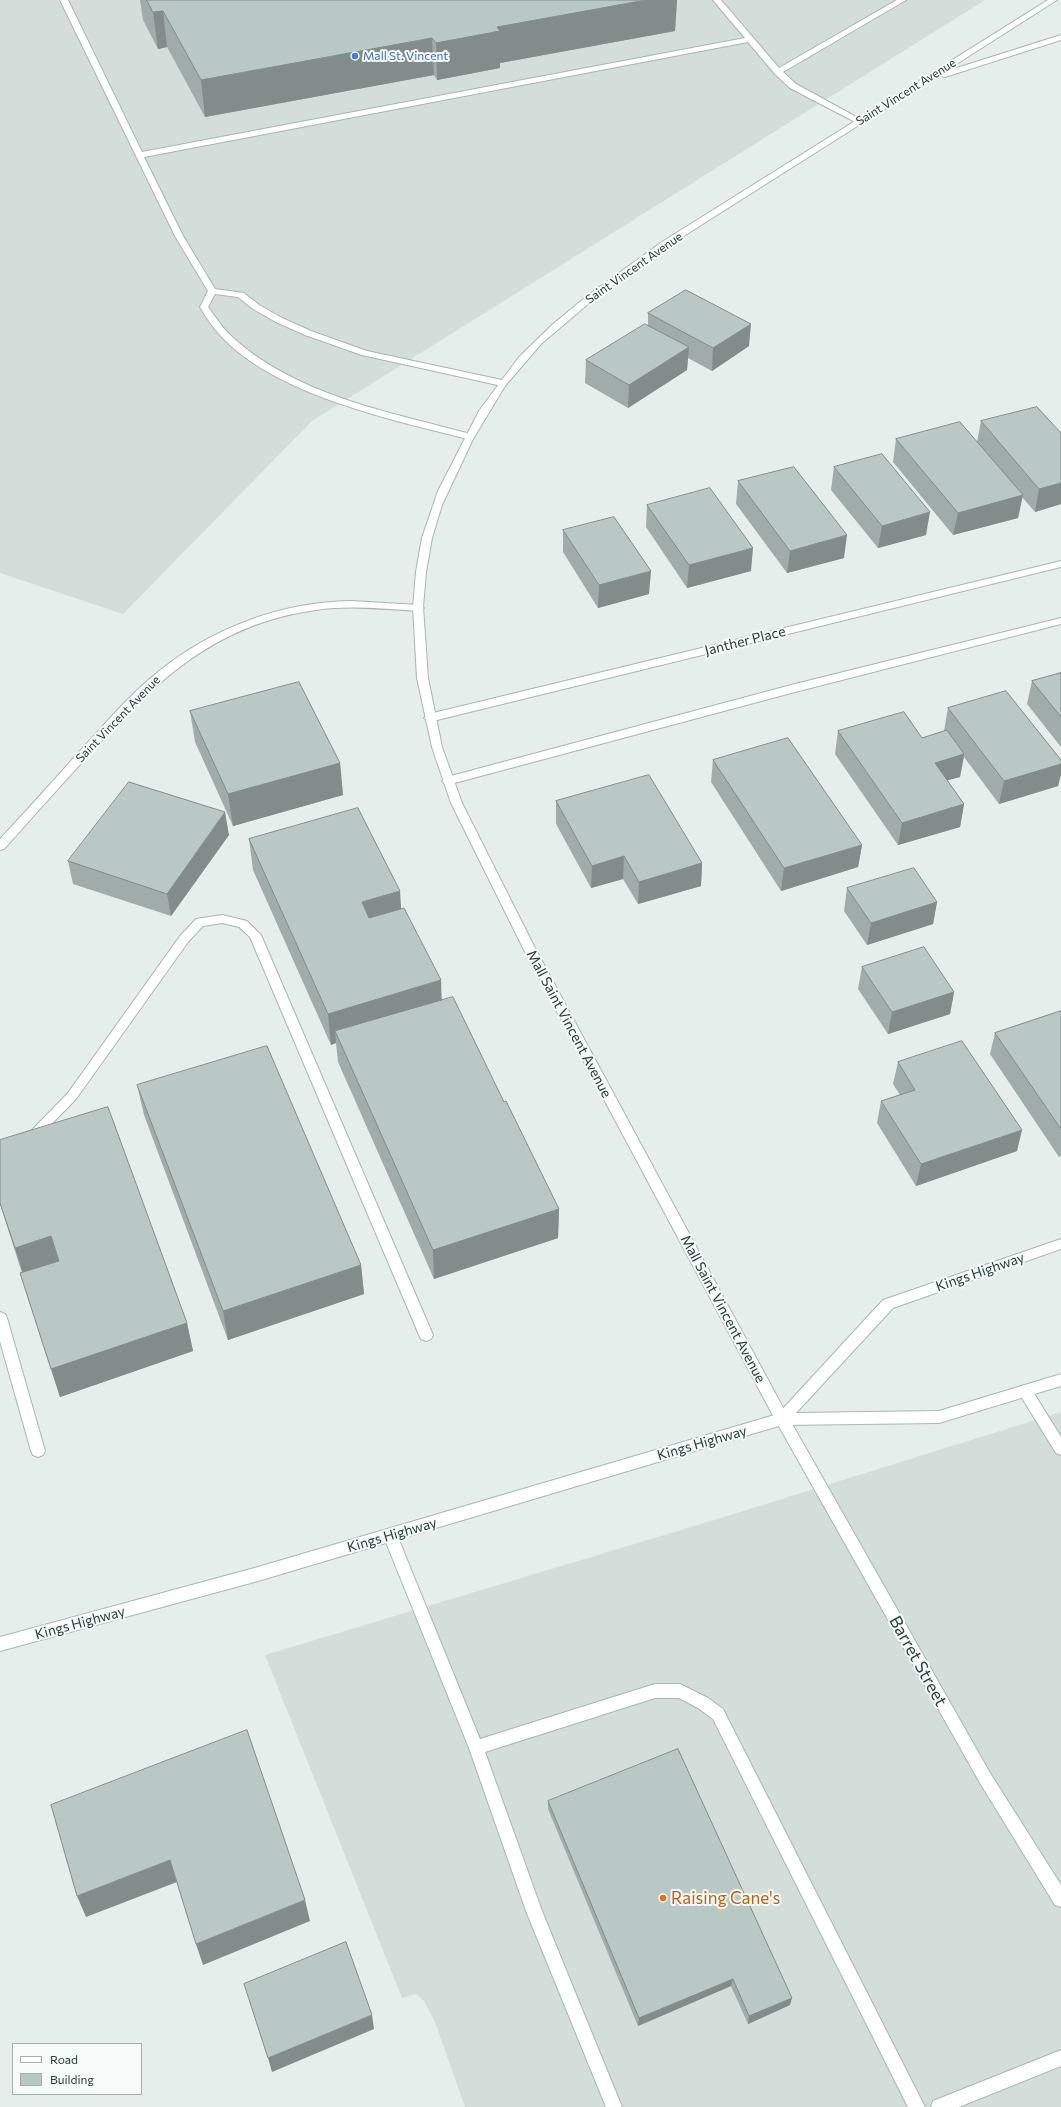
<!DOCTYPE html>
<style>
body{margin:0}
#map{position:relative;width:1061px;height:2107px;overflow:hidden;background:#e5eeeb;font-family:Commissioner,sans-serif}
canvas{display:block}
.legend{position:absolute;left:12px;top:2043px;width:130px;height:52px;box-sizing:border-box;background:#f6faf8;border:1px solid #a2afad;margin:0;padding:5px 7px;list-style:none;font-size:12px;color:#253f3c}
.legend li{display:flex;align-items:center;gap:8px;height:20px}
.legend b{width:20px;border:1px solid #a2afad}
</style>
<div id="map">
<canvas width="1061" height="2107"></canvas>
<ul class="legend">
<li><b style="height:5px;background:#fff"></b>Road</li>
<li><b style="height:11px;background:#bac8c5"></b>Building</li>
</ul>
</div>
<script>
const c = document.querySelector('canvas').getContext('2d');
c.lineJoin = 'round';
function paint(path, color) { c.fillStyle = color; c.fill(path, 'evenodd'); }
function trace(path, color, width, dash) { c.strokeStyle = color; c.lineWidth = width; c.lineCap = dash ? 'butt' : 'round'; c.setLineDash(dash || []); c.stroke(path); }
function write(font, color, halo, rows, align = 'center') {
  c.font = font + ' Commissioner,sans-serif'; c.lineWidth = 4; c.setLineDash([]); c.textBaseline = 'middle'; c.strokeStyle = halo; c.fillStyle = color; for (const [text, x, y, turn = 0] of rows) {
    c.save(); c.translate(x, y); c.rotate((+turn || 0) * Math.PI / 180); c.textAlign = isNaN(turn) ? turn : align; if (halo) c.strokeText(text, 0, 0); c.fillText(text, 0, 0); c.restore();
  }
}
paint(new Path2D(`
 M0,0H985L312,421L123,614L0,573Z
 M1061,1412V2107H465L435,2022L424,2001L416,1994L402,1998L265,1655L721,1518Z`), '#d3ddda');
const service = new Path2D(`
 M60,0H68L142,152L745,38L713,0H721L779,68L897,0H906L783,72L796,84L862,120V124H859L790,88L775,74L748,42L144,157L183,236L215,289L244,293L259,305L282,318L311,331L367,351L502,380L507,383L502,386L362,355L305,335L276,322L253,309L238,297L215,294L208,307C215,316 221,326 229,334C293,395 389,412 471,434L473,436L468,439C393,420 275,395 221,336C213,328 206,317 200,307L208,291L175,236Z
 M222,915L247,921L261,935L433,1335L431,1339L426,1341L421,1339L419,1335L250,937L239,927L222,923L203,926L188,942L76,1099L37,1139L0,1159V1148L29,1133L68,1093L180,936L196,919Z
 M0,1312L5,1314L7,1318L45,1451L43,1455L38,1457L33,1455L31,1451L0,1341Z
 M1025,1385L1030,1387L1061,1437V1455L1056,1453L1020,1395L1018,1391L1020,1387Z
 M390,1529L395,1530L397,1535L480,1739L655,1684H680L708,1698L723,1709L925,2107H908L713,1719L698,1708L679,1698H655L485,1752L542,1911L622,2107H606L526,1911L469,1748L383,1535L385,1530Z
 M1061,2050V2066L959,2107H931L933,2101Z`);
const minor = new Path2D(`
 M1061,561V567L429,722L424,718L429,714Z
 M351,601L419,605L424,608L419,611C385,609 350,605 316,610C213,624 154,683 87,757C59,787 32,818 4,849L0,850V839C27,810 53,781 80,751C105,724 129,695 158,672C212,628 281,602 351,601Z
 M1061,618V624L795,692L447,785L442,781L447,777L795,684Z
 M782,1413L787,1415L990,1773L1061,1885V1907L1055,1905L980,1783L777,1423L775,1419L777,1415Z`);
const tertiary = new Path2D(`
 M1048,0H1057L944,72L1061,35V40L945,77L938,75L668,246L594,299L541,344L505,386L473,439L442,505L432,538L426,572L423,607L428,678L442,747L462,803L535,948L787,1415L789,1419L787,1423L782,1425L777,1423L523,948L451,803L432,747L417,678L413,607L416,572L422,538L438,491L479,411L519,357L552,325L587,296L662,242Z`);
const secondary = new Path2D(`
 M1061,1239V1249L893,1308L796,1413L939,1411L1061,1374V1386L939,1423L782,1425L258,1581L0,1651V1637L258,1567L778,1414L883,1300Z`);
trace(service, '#a8b6b3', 2);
trace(minor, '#a8b6b3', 2);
trace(tertiary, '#a8b6b3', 2);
trace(secondary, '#a4b9b5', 2);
paint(service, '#fff');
paint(minor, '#fff');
paint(tertiary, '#fff');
paint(secondary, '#fff');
paint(new Path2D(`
 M140,0H677L675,31L500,63V68L437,80L434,75L205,117L167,47L158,49L143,20Z
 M648,313L749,346L712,371L688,358L687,370L628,408L585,383L586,360L648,325Z
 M981,421L1061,433V504L1035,512L1022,497L1018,518L953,535L893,462L896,439L977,442Z
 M834,467L926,535L878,548L831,490Z
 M738,481L844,558L787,573L736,504Z
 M647,505L751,571L687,588L646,527Z
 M563,530L649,594L598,608L563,552Z
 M1061,673V747L1027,704L1032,681Z
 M948,708L1061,760V774L1058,786L999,804L964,757L960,777L947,780L964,804L960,827L898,845L835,754L838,731L922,738L944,731Z
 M190,711L340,763L343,795L233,826L195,742Z
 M713,760L862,845L858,867L781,891L711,782Z
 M556,801L702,863L701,886L638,904L623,879L591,888L556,824Z
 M229,835L171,916L73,884L68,861Z
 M249,839L401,909L442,1000L504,1102L559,1209L558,1238L434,1279L338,1062L336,1043L331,1045L253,870Z
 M847,888L937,902L933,924L867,945L844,911Z
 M862,967L954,992L950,1014L888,1034L858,989Z
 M1061,1011V1156L1059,1157L990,1054L995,1033Z
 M898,1062L1017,1151L916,1186L877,1123L881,1101L900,1095L893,1084Z
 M137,1085L361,1265L364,1294L228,1340L144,1115Z
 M0,1140L187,1323L193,1351L60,1397L20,1273H22L0,1204Z
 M548,1801L790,2005L748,2024L731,1986L638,2026L548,1809Z`), '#a0aca9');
paint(new Path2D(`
 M646,0H677L675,31L500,63V68L437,80L436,43L497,27Z
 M163,11L167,47L158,49L153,12Z
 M432,38L434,75L205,117L201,80Z
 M751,324L749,346L712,371L713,348Z
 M689,347L687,370L628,408L629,385Z
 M1061,483V504L1035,512L1039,489Z
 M1023,495L1018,518L953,535L958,513Z
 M930,512L926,535L878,548L882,526Z
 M847,535L844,558L787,573L790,551Z
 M753,548L751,571L687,588L689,565Z
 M651,571L649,594L598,608L599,585Z
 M964,754L960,777L930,785L935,763Z
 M340,763L343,795L233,826L228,794Z
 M1061,764V774L1058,786L999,804L1004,781Z
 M964,804L960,827L898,845L902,823Z
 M225,812L229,835L171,916L167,894Z
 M862,845L858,867L781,891L784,868Z
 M624,856L623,879L591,888L592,866Z
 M702,863L701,886L638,904L639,882Z
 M400,891L402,922L365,933L362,902Z
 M937,902L933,924L867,945L871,923Z
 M441,980L442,1011L335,1031L336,1043L331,1045L328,1014Z
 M954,992L950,1014L888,1034L892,1012Z
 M1022,1130L1017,1151L916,1186L921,1164Z
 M559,1209L558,1238L434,1279L433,1250Z
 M51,1236L60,1265L24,1277L15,1248Z
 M361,1265L364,1294L228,1340L223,1311Z
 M187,1323L193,1351L60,1397L51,1369Z
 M170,1860L177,1882L86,1917L77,1896Z
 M305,1900L310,1921L203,1965L196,1944Z
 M733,1979L731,1986L638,2026L639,2018Z
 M792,1998L790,2005L748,2024L749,2016Z
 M372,2015L374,2029L272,2072L268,2058Z`), '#828c8a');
const building = new Path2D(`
 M147,0H646L497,27L500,31L436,43L432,38L201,80L163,11L153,12Z
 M686,290L751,324L713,348L648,313Z
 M645,324L689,347L629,385L586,360Z
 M1037,407L1061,433V483L1039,489L981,421Z
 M960,422L1023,495L958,513L896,439Z
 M882,454L930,512L882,526L834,467Z
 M794,467L847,535L790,551L738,481Z
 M710,488L753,548L689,565L647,505Z
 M614,517L651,571L599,585L563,530Z
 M1061,673V717L1032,681Z
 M299,682L340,763L228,794L190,711Z
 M1006,691L1061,760V764L1004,781L948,708Z
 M904,712L922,738L947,730L964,754L935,763L964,804L902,823L838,731Z
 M788,738L862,845L784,868L713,760Z
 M649,775L702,863L639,882L624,856L592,866L556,801Z
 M129,782L225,812L167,894L68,861Z
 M358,808L400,891L362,902L369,918L404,908L441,980L328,1014L249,839Z
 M914,868L937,902L871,923L847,888Z
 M924,947L954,992L892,1012L862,967Z
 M453,997L504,1102L506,1101L559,1209L433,1250L335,1031Z
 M1061,1011V1129L995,1033Z
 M962,1041L1022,1130L921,1164L881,1101L915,1090L898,1062Z
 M267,1046L361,1265L223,1311L137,1085Z
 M108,1107L187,1323L51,1369L20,1273L59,1261L51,1236L15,1248L0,1203V1140Z
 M247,1730L305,1900L196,1944L170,1860L77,1896L51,1805Z
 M678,1749L792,1998L749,2016L733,1979L639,2018L548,1801Z
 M346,1942L372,2015L268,2058L244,1984Z`);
paint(building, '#bac8c5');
trace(building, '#828c8a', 1);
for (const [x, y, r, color] of [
 [355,56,4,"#3f7fe0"],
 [663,1898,4,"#e8710a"]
]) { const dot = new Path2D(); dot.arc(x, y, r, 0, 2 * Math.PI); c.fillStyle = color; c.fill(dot); trace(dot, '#f6faf8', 1.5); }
write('12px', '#366cbe', '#f6faf8', [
 ["Mall St. Vincent",363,56]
], 'left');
write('12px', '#253f3c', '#f6faf8', [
 ["Saint Vincent Avenue",906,92,-32],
 ["Saint Vincent Avenue",634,268,-35],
 ["Saint Vincent Avenue",118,719,-46]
]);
write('14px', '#253f3c', '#f6faf8', [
 ["Janther Place",745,641,-14],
 ["Mall Saint Vincent Avenue",569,1024,62],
 ["Kings Highway",980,1272,-19],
 ["Mall Saint Vincent Avenue",723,1309,62],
 ["Kings Highway",702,1443,-16],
 ["Kings Highway",392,1535,-16],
 ["Kings Highway",80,1623,-15]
]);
write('17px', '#253f3c', '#f6faf8', [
 ["Barret Street",918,1661,61]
]);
write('17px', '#c56008', '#f6faf8', [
 ["Raising Cane's",671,1898]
], 'left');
</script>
